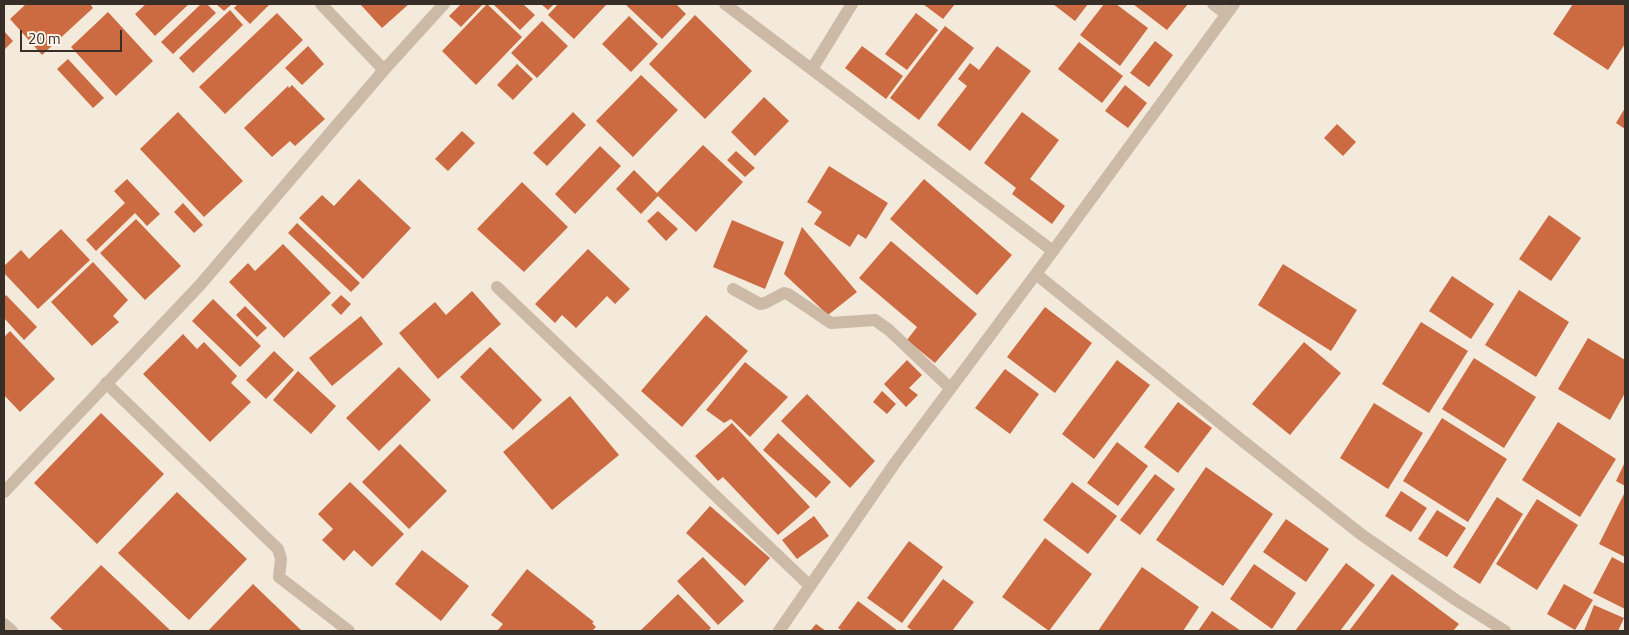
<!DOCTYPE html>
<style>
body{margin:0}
#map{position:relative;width:1629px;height:635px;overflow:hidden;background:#f3eadc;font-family:"Titillium Web",sans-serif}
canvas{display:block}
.frame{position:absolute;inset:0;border:5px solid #382e28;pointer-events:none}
.scale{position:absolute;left:20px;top:30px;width:102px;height:22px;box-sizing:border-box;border:2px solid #382e28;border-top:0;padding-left:6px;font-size:15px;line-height:18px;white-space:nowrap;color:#382e28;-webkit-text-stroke:4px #fbf3e8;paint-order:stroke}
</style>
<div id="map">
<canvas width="1629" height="635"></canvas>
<div class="frame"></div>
<div class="scale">20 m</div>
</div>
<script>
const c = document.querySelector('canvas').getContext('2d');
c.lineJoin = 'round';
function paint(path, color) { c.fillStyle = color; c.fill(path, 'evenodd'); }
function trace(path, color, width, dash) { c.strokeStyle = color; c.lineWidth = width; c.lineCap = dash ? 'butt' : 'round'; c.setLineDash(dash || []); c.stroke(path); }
paint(new Path2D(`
 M26,4H90L93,8L42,55L10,19Z
 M146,4H189L155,36L135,14Z
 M201,4H207L216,13L173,54L161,42Z
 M216,4H232L224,11Z
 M238,4H269V5L250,24L234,8Z
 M360,4H409L382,28Z
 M461,4H483L461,27L449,16Z
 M487,4L522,37L476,85L442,51Z
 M493,4H523L535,15L520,30Z
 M541,4H554L548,10Z
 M558,4H607L574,39L548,15Z
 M625,4H676L686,14L662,39Z
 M923,4H955L943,19Z
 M1053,4H1088L1075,21Z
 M1104,4H1116L1148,28L1120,66L1080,35Z
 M1133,4H1188L1167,30Z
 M1573,4H1625V44L1608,70L1553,34Z
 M230,10L243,25L193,73L179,58Z
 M108,12L153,61L116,96L71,47Z
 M277,13L303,40L225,114L199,87Z
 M916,13L938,30L907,70L885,54Z
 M695,15L752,71L705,119L649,64Z
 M629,16L658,44L631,72L602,44Z
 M542,21L568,46L537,78L511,53Z
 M945,26L974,48L919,120L890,98Z
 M4,31L13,41L4,50Z
 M1155,41L1173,55L1149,87L1130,73Z
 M1079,42L1123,76L1102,103L1058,69Z
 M308,46L324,64L302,85L285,68Z
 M862,46L903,76L886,99L845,68Z
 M997,46L1031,71L970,151L937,125L967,86L958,79L970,63L979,70Z
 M68,59L104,98L93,108L57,69Z
 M517,64L533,79L513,100L497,85Z
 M641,75L678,110L633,157L596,121Z
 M292,85L325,119L295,146L290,141L272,157L244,128L288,86L289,88Z
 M1125,85L1147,103L1128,128L1105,111Z
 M764,97L789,121L755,156L731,132Z
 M1625,108V129L1616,123Z
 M178,112L243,181L204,217L140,149Z
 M573,112L586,125L547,166L533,153Z
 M1022,112L1059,140L1030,179L1065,206L1052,224L1012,194L1016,188L984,163Z
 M1337,124L1356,142L1343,156L1324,138Z
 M462,131L475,143L448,171L435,159Z
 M703,145L743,182L696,232L658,196L641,214L616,189L634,170L657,193Z
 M600,146L621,166L575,214L555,194Z
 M736,151L755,168L745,177L727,160Z
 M829,166L888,203L866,239L858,234L850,247L814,224L822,212L807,202Z
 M127,179L160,214L147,226L135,213L96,251L86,240L125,203L114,191Z
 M359,179L411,228L363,279L299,218L322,195L334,206Z
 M924,179L1012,255L977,295L890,219Z
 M522,182L568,227L524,272L477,229Z
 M183,203L203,225L194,233L174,212Z
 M658,211L678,229L666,241L647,221Z
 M1549,215L1581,238L1551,281L1519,259Z
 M136,219L181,266L145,300L100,253Z
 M732,220L784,242L765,289L713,267Z
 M297,223L360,283L351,292L288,233Z
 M802,227L857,292L828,315L784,274Z
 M61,229L90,260L38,309L4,273V266L21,250L29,259Z
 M891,241L977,314L935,363L907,340L917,327L859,278Z
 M283,244L331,293L284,338L229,282L248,263L255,271Z
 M588,249L630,289L615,304L607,296L576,328L562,315L555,323L535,304Z
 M93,262L128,300L113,316L119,322L92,346L51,302Z
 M1283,264L1357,310L1331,351L1258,305Z
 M1452,276L1494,304L1471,339L1429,311Z
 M1519,290L1569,322L1536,377L1485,345Z
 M472,291L501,324L438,379L399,333L435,302L446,315Z
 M6,295L37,327L24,340L4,318V297Z
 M341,295L351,304L341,315L331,305Z
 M213,299L261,346L240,367L192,321Z
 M245,306L267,328L257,337L236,315Z
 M1045,307L1092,343L1055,393L1007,357Z
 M706,315L748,351L682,427L641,391Z
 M361,316L383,344L332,386L309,358Z
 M1421,322L1468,351L1429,413L1382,384Z
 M10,331L55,379L20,412L4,395V337Z
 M183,334L197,349L204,342L237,376L231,383L251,402L210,442L143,374Z
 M1588,338L1625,360V393L1610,420L1558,389Z
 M1304,342L1341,373L1290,435L1252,404Z
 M490,347L542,400L513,430L460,377Z
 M274,351L294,370L266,399L246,380Z
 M1474,358L1536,397L1504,448L1442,409Z
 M907,360L922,375L909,388L918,395L906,407L884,384Z
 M1117,360L1150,385L1094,459L1062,434Z
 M745,362L788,397L750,437L731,419L724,423L706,410Z
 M399,367L431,400L379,451L346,418Z
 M1005,369L1039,394L1010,434L975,408Z
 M298,371L336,406L311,434L273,400Z
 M882,391L896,404L887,414L873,402Z
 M807,394L875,461L850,488L781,421Z
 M570,396L619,455L552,510L503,452Z
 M1178,402L1212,428L1178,473L1144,447Z
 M1374,403L1423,433L1388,489L1340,458Z
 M101,413L164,474L97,544L34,483Z
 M1442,418L1507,459L1468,522L1403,481Z
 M1558,422L1616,459L1580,517L1522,480Z
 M732,423L810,507L778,535L723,477L718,481L695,456Z
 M778,433L831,482L816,498L763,450Z
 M1117,442L1148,466L1118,506L1087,483Z
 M400,444L447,491L409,529L362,482Z
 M1625,462V486L1616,481Z
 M1206,467L1273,514L1223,586L1156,540Z
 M1155,474L1175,489L1140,535L1120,520Z
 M350,482L404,534L372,567L354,550L344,561L322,540L333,529L318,514Z
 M1072,482L1117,516L1088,554L1043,520Z
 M1401,491L1427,508L1411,532L1385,516Z
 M177,492L247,559L189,620L118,553Z
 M1625,492V557L1599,544Z
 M1497,497L1523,514L1480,584L1453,567Z
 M1537,499L1578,525L1537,590L1496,564Z
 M710,506L770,558L745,586L686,533Z
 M1437,510L1466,528L1447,557L1418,539Z
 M814,516L829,536L797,559L782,540Z
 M1286,519L1329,549L1306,582L1263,552Z
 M1045,538L1092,574L1049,631L1002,597Z
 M909,541L943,567L902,623L867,598Z
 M422,550L469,586L441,621L395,584Z
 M703,557L744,601L718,625L677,581Z
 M1612,557L1625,564V609L1593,593Z
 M1346,563L1375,585L1340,631H1295Z
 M1254,564L1296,593L1272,629L1230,599Z
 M101,565L171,631H64L50,618Z
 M1142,567L1199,607L1183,631H1098Z
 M527,569L594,622L592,623L596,627L592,631H497L503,624L491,615Z
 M1392,574L1459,624L1453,631H1349Z
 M943,579L974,602L952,631H913L907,627Z
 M253,584L302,631H208Z
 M1564,584L1593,600L1575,630L1547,614Z
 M678,594L711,628L708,631H642L641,630Z
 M858,601L898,631H843L838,628Z
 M1594,605L1624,618L1618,631H1584Z
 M1212,611L1241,631H1198Z
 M816,624L826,631H810Z`), '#cc6b41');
trace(new Path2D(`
 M321,4L384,70L444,4
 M725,4L1053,251
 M1213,4L1226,14
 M812,69L852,4
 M1036,274L1244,442L1362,535L1456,600L1505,631
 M497,287L810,586
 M733,289L760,304L765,303L784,293L788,294L831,323L875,320L889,330L950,388
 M106,383L278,549L281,559L279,577L349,631
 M4,492L200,285L384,70
 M4,624L12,631
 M779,631L895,463L1053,251L1234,4`), '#ccbaa7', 12);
</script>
